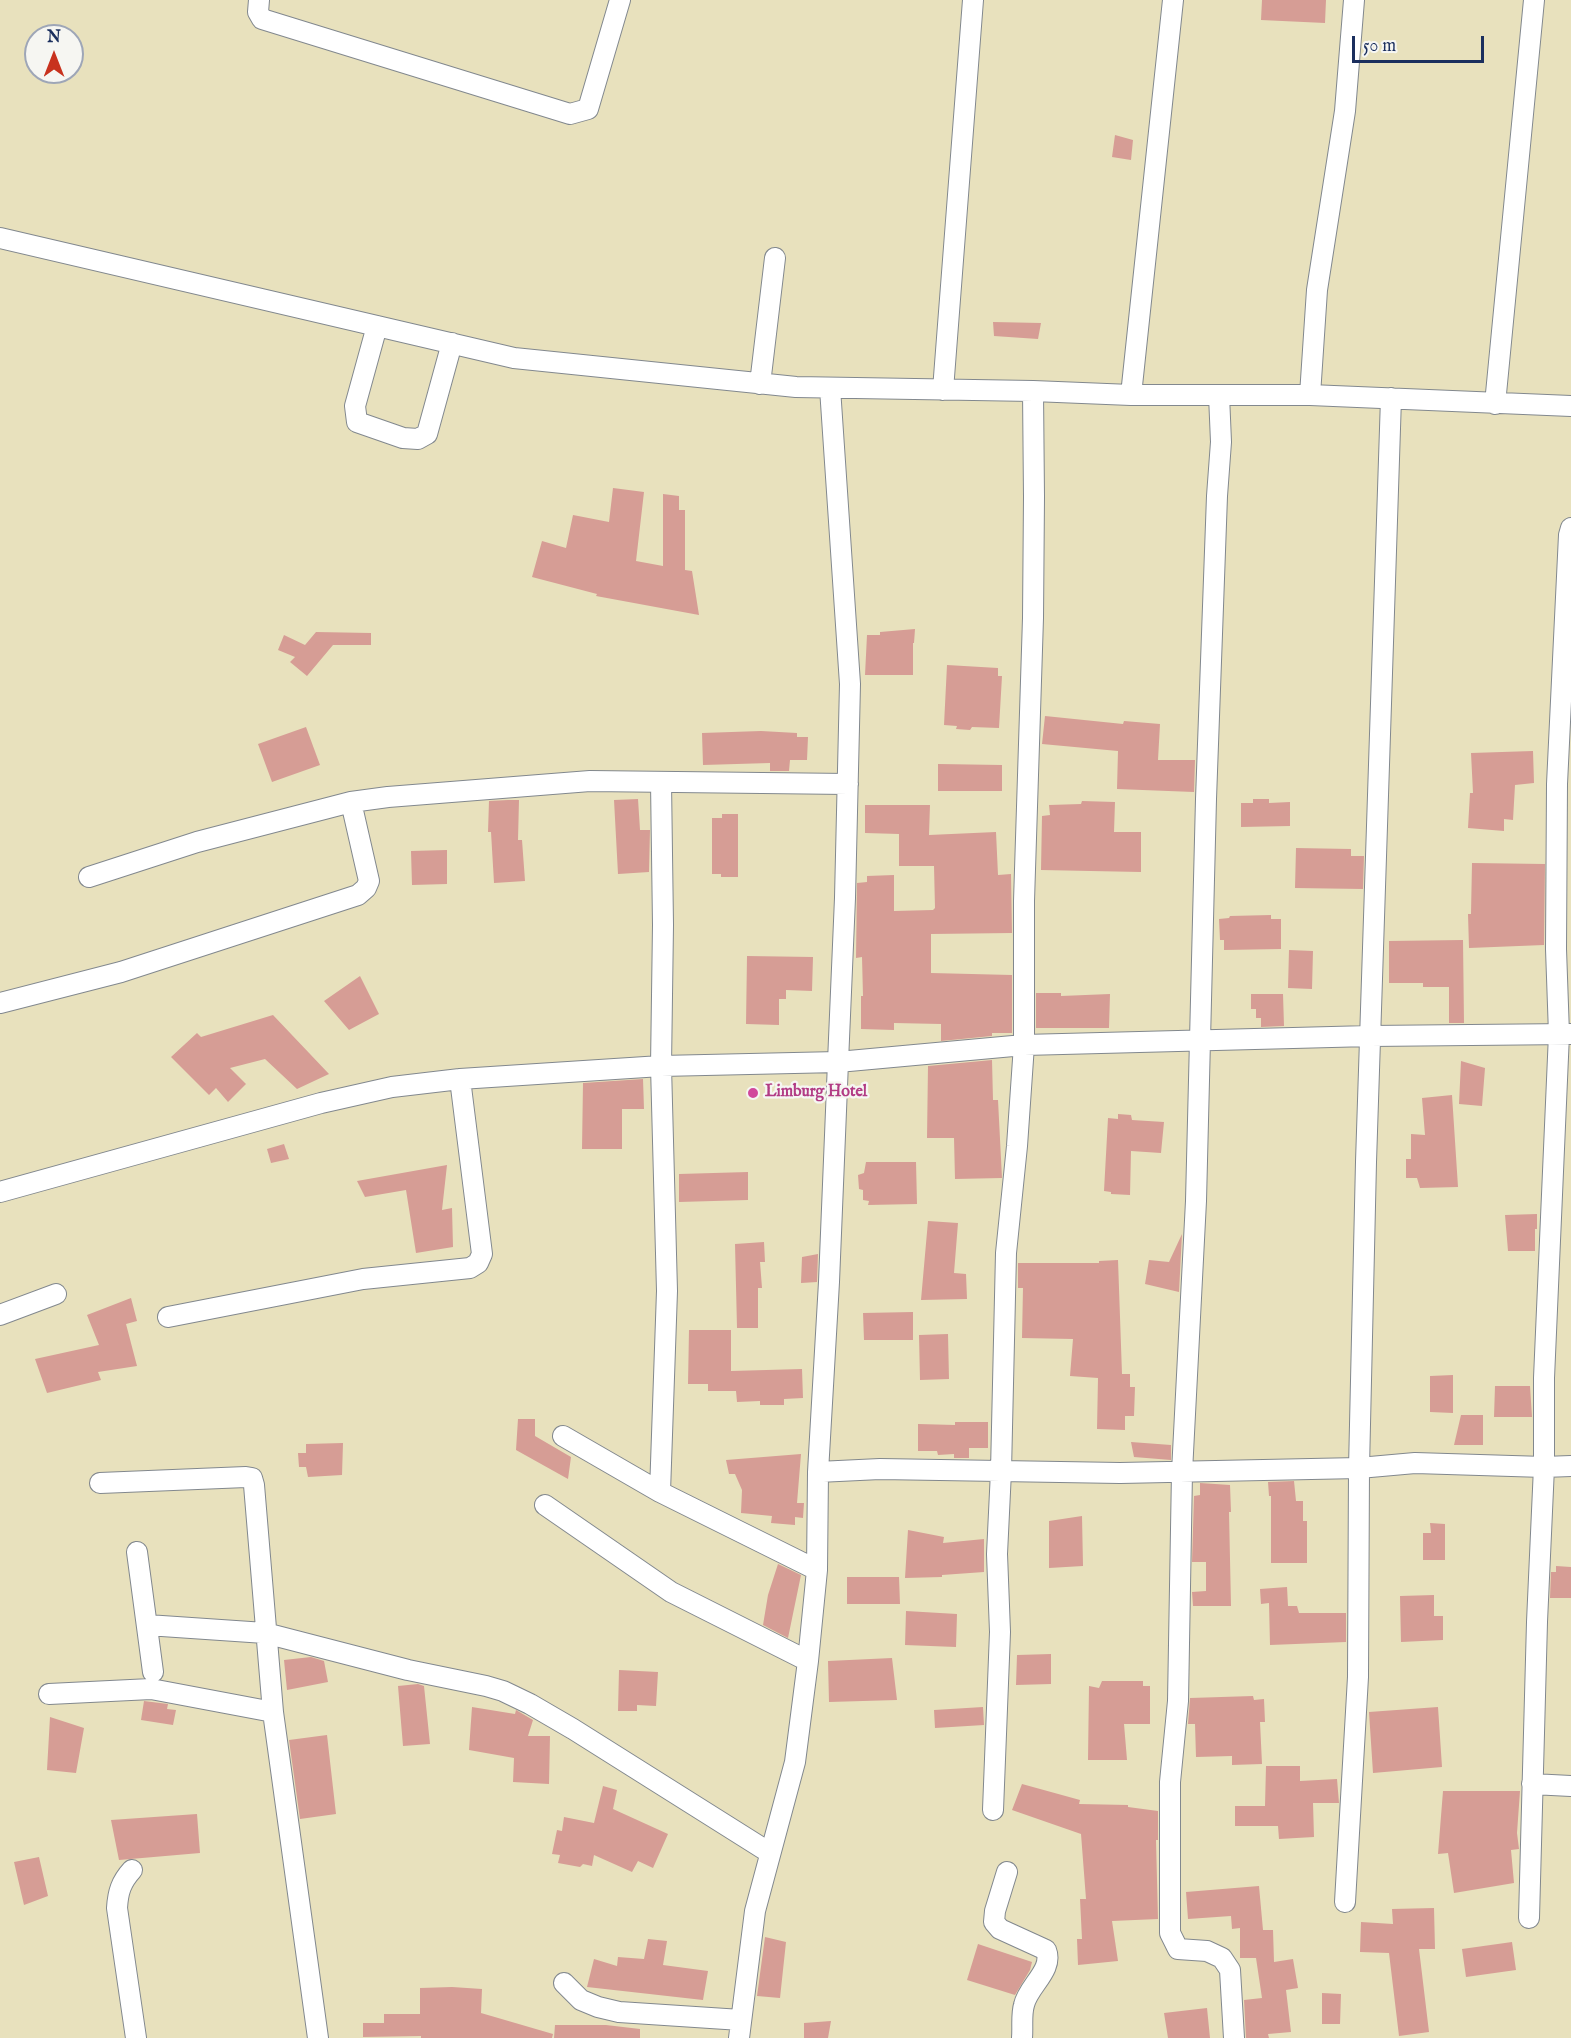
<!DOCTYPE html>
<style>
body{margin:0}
#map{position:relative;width:1571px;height:2038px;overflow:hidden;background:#e8e1bd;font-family:"IM FELL English",serif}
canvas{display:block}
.north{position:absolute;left:24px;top:24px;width:60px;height:60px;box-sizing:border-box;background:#f6f6f2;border:2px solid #9ea6b7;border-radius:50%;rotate:0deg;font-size:16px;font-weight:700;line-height:24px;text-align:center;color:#1b2f5e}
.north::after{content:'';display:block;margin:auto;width:21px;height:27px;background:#c8321e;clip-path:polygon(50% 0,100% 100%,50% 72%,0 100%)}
.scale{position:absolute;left:1352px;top:36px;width:132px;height:27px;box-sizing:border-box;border:3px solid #1b2f5e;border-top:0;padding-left:8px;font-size:18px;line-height:21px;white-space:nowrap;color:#1b2f5e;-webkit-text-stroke:4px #f6f6f2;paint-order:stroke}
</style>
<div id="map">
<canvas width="1571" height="2038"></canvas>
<div class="north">N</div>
<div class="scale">50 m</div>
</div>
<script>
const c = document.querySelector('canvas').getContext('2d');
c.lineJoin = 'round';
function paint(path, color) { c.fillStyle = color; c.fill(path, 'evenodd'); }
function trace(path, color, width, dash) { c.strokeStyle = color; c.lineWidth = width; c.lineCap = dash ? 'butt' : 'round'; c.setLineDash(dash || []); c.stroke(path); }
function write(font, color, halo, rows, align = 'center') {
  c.font = font + ' "IM FELL English",serif'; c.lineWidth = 4.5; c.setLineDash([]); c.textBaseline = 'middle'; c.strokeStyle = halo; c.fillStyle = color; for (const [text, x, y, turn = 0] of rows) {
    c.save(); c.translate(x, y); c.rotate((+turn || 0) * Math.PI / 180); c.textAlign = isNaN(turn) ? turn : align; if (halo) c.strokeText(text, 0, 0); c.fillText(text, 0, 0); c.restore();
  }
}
paint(new Path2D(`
 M1262,0H1326L1325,23L1261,20Z
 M1115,135L1133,140L1131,160L1112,157Z
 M993,322L1041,323L1038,339L994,336Z
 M613,488L644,492L636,561L663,566V494L679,496V510H685V570L692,571L699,615L596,596L597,594L532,577L542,541L566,548L573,515L609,522Z
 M915,629L914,643H913V675H865L867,635H880V632Z
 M316,632L371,633V645H333L307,676L290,662L295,657L278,650L284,635L305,645Z
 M947,665L998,668V676H1002L999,728L972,727L970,730L956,729L957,726L944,725Z
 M1045,716L1123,724L1124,721L1160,724L1158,760H1195L1194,792L1117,789L1118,751L1042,744Z
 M306,727L320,765L272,782L258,744Z
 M761,731L797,733V737H808L807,760H790L789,771H770V763L703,765L702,733Z
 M1533,751L1534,783L1515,785L1513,820L1504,819V831L1468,828L1470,793H1473L1471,753Z
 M938,764L1002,765V791H938Z
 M638,799L640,830H650L649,872L618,874L614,800Z
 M1253,799H1269V803L1290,802V826L1241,827V803H1253Z
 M508,800H519L518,840H522L525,881L494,883L491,832H488L489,801Z
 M1082,801L1115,802L1114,832H1141V872L1041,870L1042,816L1050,815L1049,805L1081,804Z
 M865,805H930L929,835L996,832L998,875L1011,874L1012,933L931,934V973L1012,975V1033H992V1036L941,1041V1024L894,1023V1030L861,1029V996H863L862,957L856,958L857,883L867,882V876L894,875V911L933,910L935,908L934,866H899V834L865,833Z
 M722,814H738V877H721V874H712V818H722Z
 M1296,848L1351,849V856H1364L1363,889L1295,888Z
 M447,850V884L412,885L411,851Z
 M1472,863L1545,864L1544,945L1469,948L1468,914H1471Z
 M1271,915V919H1281V949L1224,950V940H1220L1219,919L1229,918L1230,916Z
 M1463,940L1464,1023H1449V987H1423V983H1389V941Z
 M1289,950L1313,951L1312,989L1288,988Z
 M747,956L813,957L812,991L786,990V999H779V1025L746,1024Z
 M360,976L379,1014L349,1030L324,1001Z
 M1036,993H1061V996L1110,994L1109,1028H1036Z
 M1251,994H1283L1284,1026L1261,1027V1018H1256V1009H1251Z
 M273,1015L329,1074L297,1089L265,1059L230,1068L246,1084L228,1102L216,1088L209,1095L171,1057L197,1033L201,1037Z
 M992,1060L993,1100H998L1002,1178L955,1179L954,1138H927L928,1066Z
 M1461,1061L1485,1068L1482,1106L1459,1104Z
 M643,1079L644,1109H622V1149H582L583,1083Z
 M1452,1095L1458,1187L1420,1188L1417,1178H1406V1159H1411V1134L1425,1135L1422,1098Z
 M1118,1114L1131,1115L1132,1120L1164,1122L1161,1153L1131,1151L1130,1195L1111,1194V1192L1104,1191L1108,1118L1118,1119Z
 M284,1144L289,1159L271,1163L267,1149Z
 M866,1162H916L917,1204L868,1205L869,1201L863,1200V1190L859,1189L858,1175L864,1173Z
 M447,1165L442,1210L452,1208L453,1247L416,1253L406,1190L365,1197L357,1181Z
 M748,1172V1200L679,1202V1174Z
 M1537,1214V1229H1535V1251H1508L1505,1215Z
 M928,1221L958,1223L954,1273L966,1274L967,1299L921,1300Z
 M1182,1234L1179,1292L1145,1284L1149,1260L1169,1262Z
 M764,1242L765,1262H760L762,1288H758V1328H737L735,1244Z
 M818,1254L817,1282L801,1283L802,1257Z
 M1118,1260L1122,1374H1130V1387H1135L1134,1416H1125V1430L1097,1429L1098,1378L1070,1376L1073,1339L1022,1338L1023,1288H1018V1263H1099V1261Z
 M131,1298L137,1321L126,1324L137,1366L98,1372L101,1380L47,1393L35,1359L99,1345L87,1315Z
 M913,1312V1340H864L863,1313Z
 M689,1330H731V1371L802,1369L803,1398L784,1399V1405H760V1401L737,1402L736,1391H708V1384H688Z
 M948,1334L949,1379L920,1380L919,1335Z
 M1453,1375V1413L1430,1412V1376Z
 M1495,1386H1530L1532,1417H1494Z
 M1461,1415H1483V1445H1454Z
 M518,1419H535V1436L571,1457L568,1479L516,1450Z
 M955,1422H988V1448H969V1458H954V1454L938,1455L937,1451H918V1424L955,1425Z
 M1131,1442L1171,1445V1460L1134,1457Z
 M343,1443L342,1475L308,1477L306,1467H299L298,1453H306V1444Z
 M801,1454L797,1503H804L803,1518L795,1517V1525L771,1523L772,1516L741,1513L742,1490L735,1474H729L726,1460Z
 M1294,1481L1296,1501H1303V1521H1307V1563H1271V1496H1269L1268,1482Z
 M1200,1483L1230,1485L1231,1512H1229L1231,1606H1193L1192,1592L1206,1591V1562H1192L1194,1496L1200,1495Z
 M1082,1516L1083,1566L1049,1568V1521Z
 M1430,1523L1445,1524V1560H1423V1533H1431Z
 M908,1530L944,1537L943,1543L984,1539V1572L942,1575V1577L905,1578Z
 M778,1564L801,1575L788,1638L763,1625L768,1595Z
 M1556,1566L1571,1567V1598H1550L1551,1572H1556Z
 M847,1577H899L900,1604H847Z
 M1287,1587L1288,1606H1297L1299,1613H1346V1642L1270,1645L1269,1603L1261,1604L1260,1589Z
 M1434,1595V1616H1443V1640L1401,1642L1400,1596Z
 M906,1611L957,1614L956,1647L905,1645Z
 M1051,1654V1684L1016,1685L1017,1655Z
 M311,1657L324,1661L328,1682L287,1690L284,1660Z
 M892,1658L897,1700L829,1702L828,1661Z
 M619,1670L658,1672L656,1706L637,1705V1711H618Z
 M1102,1681H1143V1686H1150V1724H1124L1127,1760H1088L1089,1686L1099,1688Z
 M418,1684L424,1686L430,1744L403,1746L398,1686Z
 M1253,1696L1254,1700L1264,1699L1265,1722H1260L1262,1764L1232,1765V1756L1196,1757L1195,1724H1188L1190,1698Z
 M144,1701L168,1704L167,1709L176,1710L173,1725L141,1720Z
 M472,1707L515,1714L516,1710L533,1720L528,1736H550L549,1784L513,1782L514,1758L469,1750Z
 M983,1707L984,1725L935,1728L934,1710Z
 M1438,1707L1442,1767L1373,1773L1369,1712Z
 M50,1717L84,1728L76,1773L47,1770Z
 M327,1735L336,1814L300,1819L289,1740Z
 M1266,1766H1300V1781L1337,1779L1339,1803H1313L1314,1837L1279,1839L1278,1826H1235V1806H1265Z
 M1022,1784L1080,1800L1079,1804L1128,1805V1807L1158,1811V1840H1156L1158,1919L1112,1921L1118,1961L1078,1965L1077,1939H1082L1080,1899H1086L1081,1834L1012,1810Z
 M603,1786L617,1790L613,1809L668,1834L653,1868L638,1861L632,1872L594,1855L592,1866L583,1864L580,1867L558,1863L560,1855L552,1854L557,1830L562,1831L564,1817L594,1823Z
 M1443,1791H1520L1517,1833L1519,1849L1511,1850L1514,1883L1454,1893L1448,1853L1438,1854Z
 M197,1814L200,1853L119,1860L111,1820Z
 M39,1857L48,1896L24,1905L14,1862Z
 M1259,1886L1263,1930H1273L1274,1962L1293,1959L1298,1988L1286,1990L1291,2032L1268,2034L1269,2038H1246L1244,2000L1262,1998L1256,1958H1240V1928L1232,1929L1231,1916L1188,1919L1186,1892Z
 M1434,1908L1435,1949H1419L1429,2032L1399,2036L1389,1953L1360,1952L1361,1922L1393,1924L1392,1909Z
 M765,1937L786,1942L780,1998L757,1996Z
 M648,1939L667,1941L663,1965L708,1971L703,2000L587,1987L594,1959L617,1966L618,1957L644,1959Z
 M1512,1942L1516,1970L1466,1977L1462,1949Z
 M978,1944L1032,1962L1030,1970L1015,1995L967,1980Z
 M452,1987L482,1989L481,2013L553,2034L552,2038H421V2036L363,2037V2023H384V2014H420V1988Z
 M1322,1993L1341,1994L1340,2024H1322Z
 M1207,2008L1210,2038H1168L1164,2013Z
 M831,2021L828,2038H804V2023Z
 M555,2025H606L640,2029V2038H554Z`), '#d69d95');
const minor = new Path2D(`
 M259,0L258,12L262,19L570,114L588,109L620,0
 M0,238L514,358L796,387L1033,391L1131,395H1310L1571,406
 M377,326L355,406L357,422L403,438L418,439L427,434L452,343
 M760,384L775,258
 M943,390L973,0
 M1131,395L1173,0
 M1219,395L1221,442L1217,496L1206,799L1196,1201L1182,1472L1178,1701L1170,1782V1933L1178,1949L1207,1951L1222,1958L1230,1970L1234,2038
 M1310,395L1317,290L1345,111L1354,0
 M1495,404L1534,0
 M89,877L197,842L351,802L388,797L590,781L848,784
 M0,1003L121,972L358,895L366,888L369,881L351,802
 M0,1192L321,1103L392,1087L460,1079L661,1066L838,1062L1024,1045L1370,1036L1571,1034
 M0,1315L56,1294
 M168,1317L363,1279L470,1268L478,1263L482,1254L460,1079
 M563,1436L660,1492L817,1570
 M818,1472L880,1469L1120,1473L1359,1468L1415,1463L1544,1467L1571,1466
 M100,1483L246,1477L252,1478L254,1485L273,1712L318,2038
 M660,1492L667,1291L661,1066L663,925L661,782
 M545,1505L671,1592L808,1661
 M137,1552L153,1672
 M147,1625L265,1633L408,1670L486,1686L503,1691L530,1704L573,1729L770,1853
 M49,1694L151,1689L273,1712
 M1532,1784L1571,1786
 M993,1810L1000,1632L997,1554L1001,1471L1006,1253L1017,1146L1024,1045V901L1033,618L1034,497L1033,391
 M132,1870C121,1882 118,1892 117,1908L136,2038
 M1007,1872L995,1911L994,1922L1000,1929L1046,1950C1054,1970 1028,1986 1024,2005C1021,2015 1023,2027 1022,2038
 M1345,1902L1358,1677L1359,1468L1366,1162L1391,398
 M1529,1918L1537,1622L1544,1467V1378L1559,1034L1556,949L1557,784L1569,535L1571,528
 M564,1983L581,2000L598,2007L619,2012L741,2020
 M739,2038L755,1911L795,1762L808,1661L817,1570L818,1472L829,1282L838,1062L845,898L850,684L830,388`);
trace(minor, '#82888e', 22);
trace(minor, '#fff', 20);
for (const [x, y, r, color] of [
 [753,1093,6,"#d1479c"]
]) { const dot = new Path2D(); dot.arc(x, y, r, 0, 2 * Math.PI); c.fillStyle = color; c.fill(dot); trace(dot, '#f6f6f2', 2); }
write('bold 16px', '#b23c85', '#f6f6f2', [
 ["Limburg Hotel",765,1093]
], 'left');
</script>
